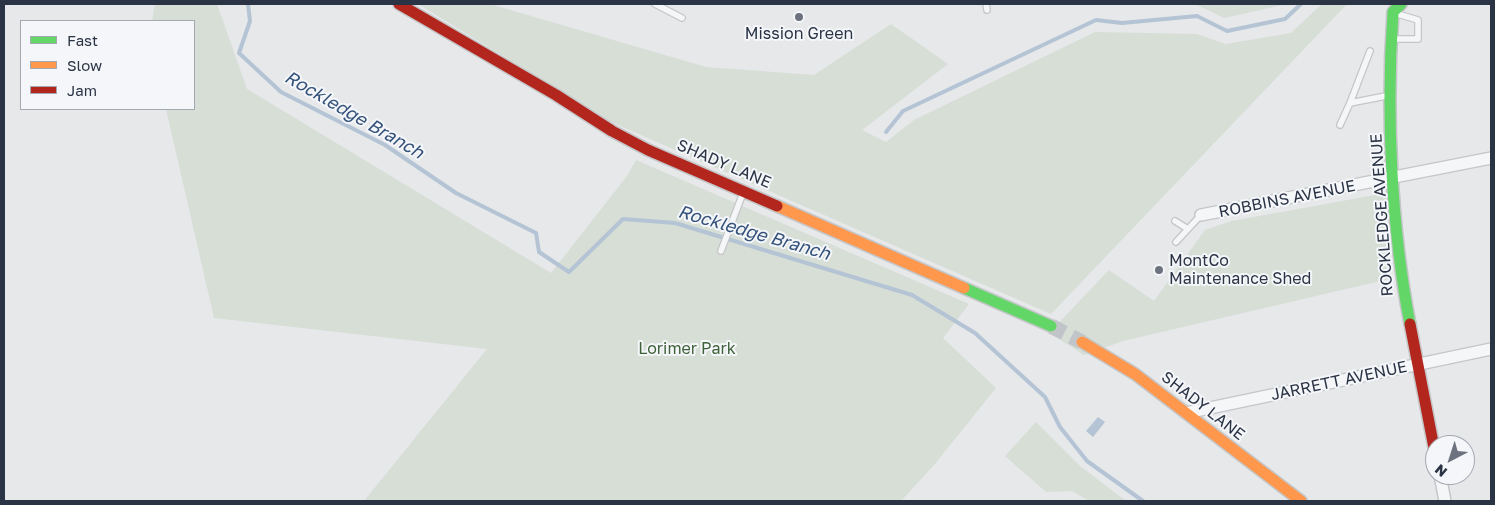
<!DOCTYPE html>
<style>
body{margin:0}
#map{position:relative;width:1495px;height:505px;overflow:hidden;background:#e6e8ea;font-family:"Golos Text",sans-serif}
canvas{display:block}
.frame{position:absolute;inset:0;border:5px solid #2b3445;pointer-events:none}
.legend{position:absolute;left:20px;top:20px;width:175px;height:90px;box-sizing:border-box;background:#f4f6f9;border:1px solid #a4a8b1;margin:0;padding:6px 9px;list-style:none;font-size:15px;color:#2b3445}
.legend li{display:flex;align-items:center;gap:10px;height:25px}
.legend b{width:25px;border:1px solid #a4a8b1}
.north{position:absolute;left:1425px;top:435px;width:50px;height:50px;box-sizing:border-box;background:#f4f6f9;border:1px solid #a4a8b1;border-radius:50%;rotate:220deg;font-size:14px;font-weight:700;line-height:20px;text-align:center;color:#2b3445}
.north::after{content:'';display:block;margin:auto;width:18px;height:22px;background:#6c737f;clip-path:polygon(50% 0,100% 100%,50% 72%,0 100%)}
</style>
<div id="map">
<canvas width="1495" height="505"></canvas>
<div class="frame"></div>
<ul class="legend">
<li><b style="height:6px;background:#63d668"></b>Fast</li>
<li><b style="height:6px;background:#ff974d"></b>Slow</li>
<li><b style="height:6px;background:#b3261e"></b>Jam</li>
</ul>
<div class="north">N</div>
</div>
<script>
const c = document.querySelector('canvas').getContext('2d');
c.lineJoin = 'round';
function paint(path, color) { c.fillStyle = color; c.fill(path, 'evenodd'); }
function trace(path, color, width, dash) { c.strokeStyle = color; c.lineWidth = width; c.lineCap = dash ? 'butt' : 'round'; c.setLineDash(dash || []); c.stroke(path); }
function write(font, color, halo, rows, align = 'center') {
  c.font = font + ' "Golos Text",sans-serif'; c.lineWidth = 4; c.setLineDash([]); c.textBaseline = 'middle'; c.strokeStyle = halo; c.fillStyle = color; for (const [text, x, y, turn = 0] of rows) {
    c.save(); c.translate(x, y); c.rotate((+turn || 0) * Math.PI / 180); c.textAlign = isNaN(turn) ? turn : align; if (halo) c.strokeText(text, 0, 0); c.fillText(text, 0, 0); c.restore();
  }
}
paint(new Path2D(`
 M155,4H217L247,89L551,273L627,176L636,160L969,304L943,338L996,388L934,465L901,501H364L487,349L214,318L166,109H194V21H152Z
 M418,4H490L706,67L814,75L891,24L948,64L862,130L886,142L914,120L1095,32L1197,34L1226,44L1291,33L1322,4H1347L1051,314L611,122Z
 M1195,4H1287L1224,18Z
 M1386,193L1389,279L1123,341L1084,355L1049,333L1109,270L1154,301L1205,230L1232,221Z
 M1036,422L1080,466L1126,501H1089L1072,491L1046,492L1005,456Z`), '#d6ded6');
paint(new Path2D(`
 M1098,417L1105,422L1093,437L1086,431Z`), '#b4c4d5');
trace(new Path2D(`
 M248,4L250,21L239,53L281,92L385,145L456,193L536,233L539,252L569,272L623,219L675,223L912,295L975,333L1045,397L1060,427L1087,461L1143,501
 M886,132L903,111L1096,20L1122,23L1197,16L1227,31L1285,19L1301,4`), '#b4c4d5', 4);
trace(new Path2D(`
 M1051,326L1082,342`), '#c1c4c9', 15, [15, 8]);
const lane = new Path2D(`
 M655,4L682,18
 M986,4L987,10
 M1391,39H1418V20L1394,13
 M1350,103L1370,51
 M1340,125L1350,103L1391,95
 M1175,221L1188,229
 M1176,242L1201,215
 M721,251L743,193`);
const street = new Path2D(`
 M1201,215L1491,158
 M1186,413L1491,349
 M1440,475L1445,501`);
const fast = new Path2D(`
 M1401,4L1393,12C1386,111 1391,226 1410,324
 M964,288L1051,326`);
const slow = new Path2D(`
 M777,206L964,288
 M1082,342L1135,374L1301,501`);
const jam = new Path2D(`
 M399,4L556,95L612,131L648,150L777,206
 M1410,324L1435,453`);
trace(lane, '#c4c6c8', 8);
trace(street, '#c4c6c8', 14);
trace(fast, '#c4c6c8', 14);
trace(slow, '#c4c6c8', 14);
trace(jam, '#c4c6c8', 14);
trace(lane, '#f5f6f7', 5.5);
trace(street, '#f5f6f7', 11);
trace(fast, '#63d668', 11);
trace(slow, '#ff974d', 11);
trace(jam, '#b3261e', 11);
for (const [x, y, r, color] of [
 [799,17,5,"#6c737f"],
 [1159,270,5,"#6c737f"]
]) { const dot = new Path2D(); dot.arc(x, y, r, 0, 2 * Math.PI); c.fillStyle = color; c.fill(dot); trace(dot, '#f4f6f9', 2); }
write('16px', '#2b3445', '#f4f6f9', [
 ["Mission Green",799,34],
 ["MontCo",1169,261,"left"],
 ["Maintenance Shed",1169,279,"left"]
]);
write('16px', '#2b3445', '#f4f6f9', [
 ["SHADY LANE",724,164,23],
 ["ROBBINS AVENUE",1287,199,-11],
 ["ROCKLEDGE AVENUE",1382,215,-94],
 ["JARRETT AVENUE",1339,381,-12],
 ["SHADY LANE",1203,406,38]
]);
write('16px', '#3f6138', '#f4f6f9', [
 ["Lorimer Park",687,349]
]);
write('italic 18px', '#34527a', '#f4f6f9', [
 ["Rockledge Branch",354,115,30],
 ["Rockledge Branch",754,233,16]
]);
</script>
